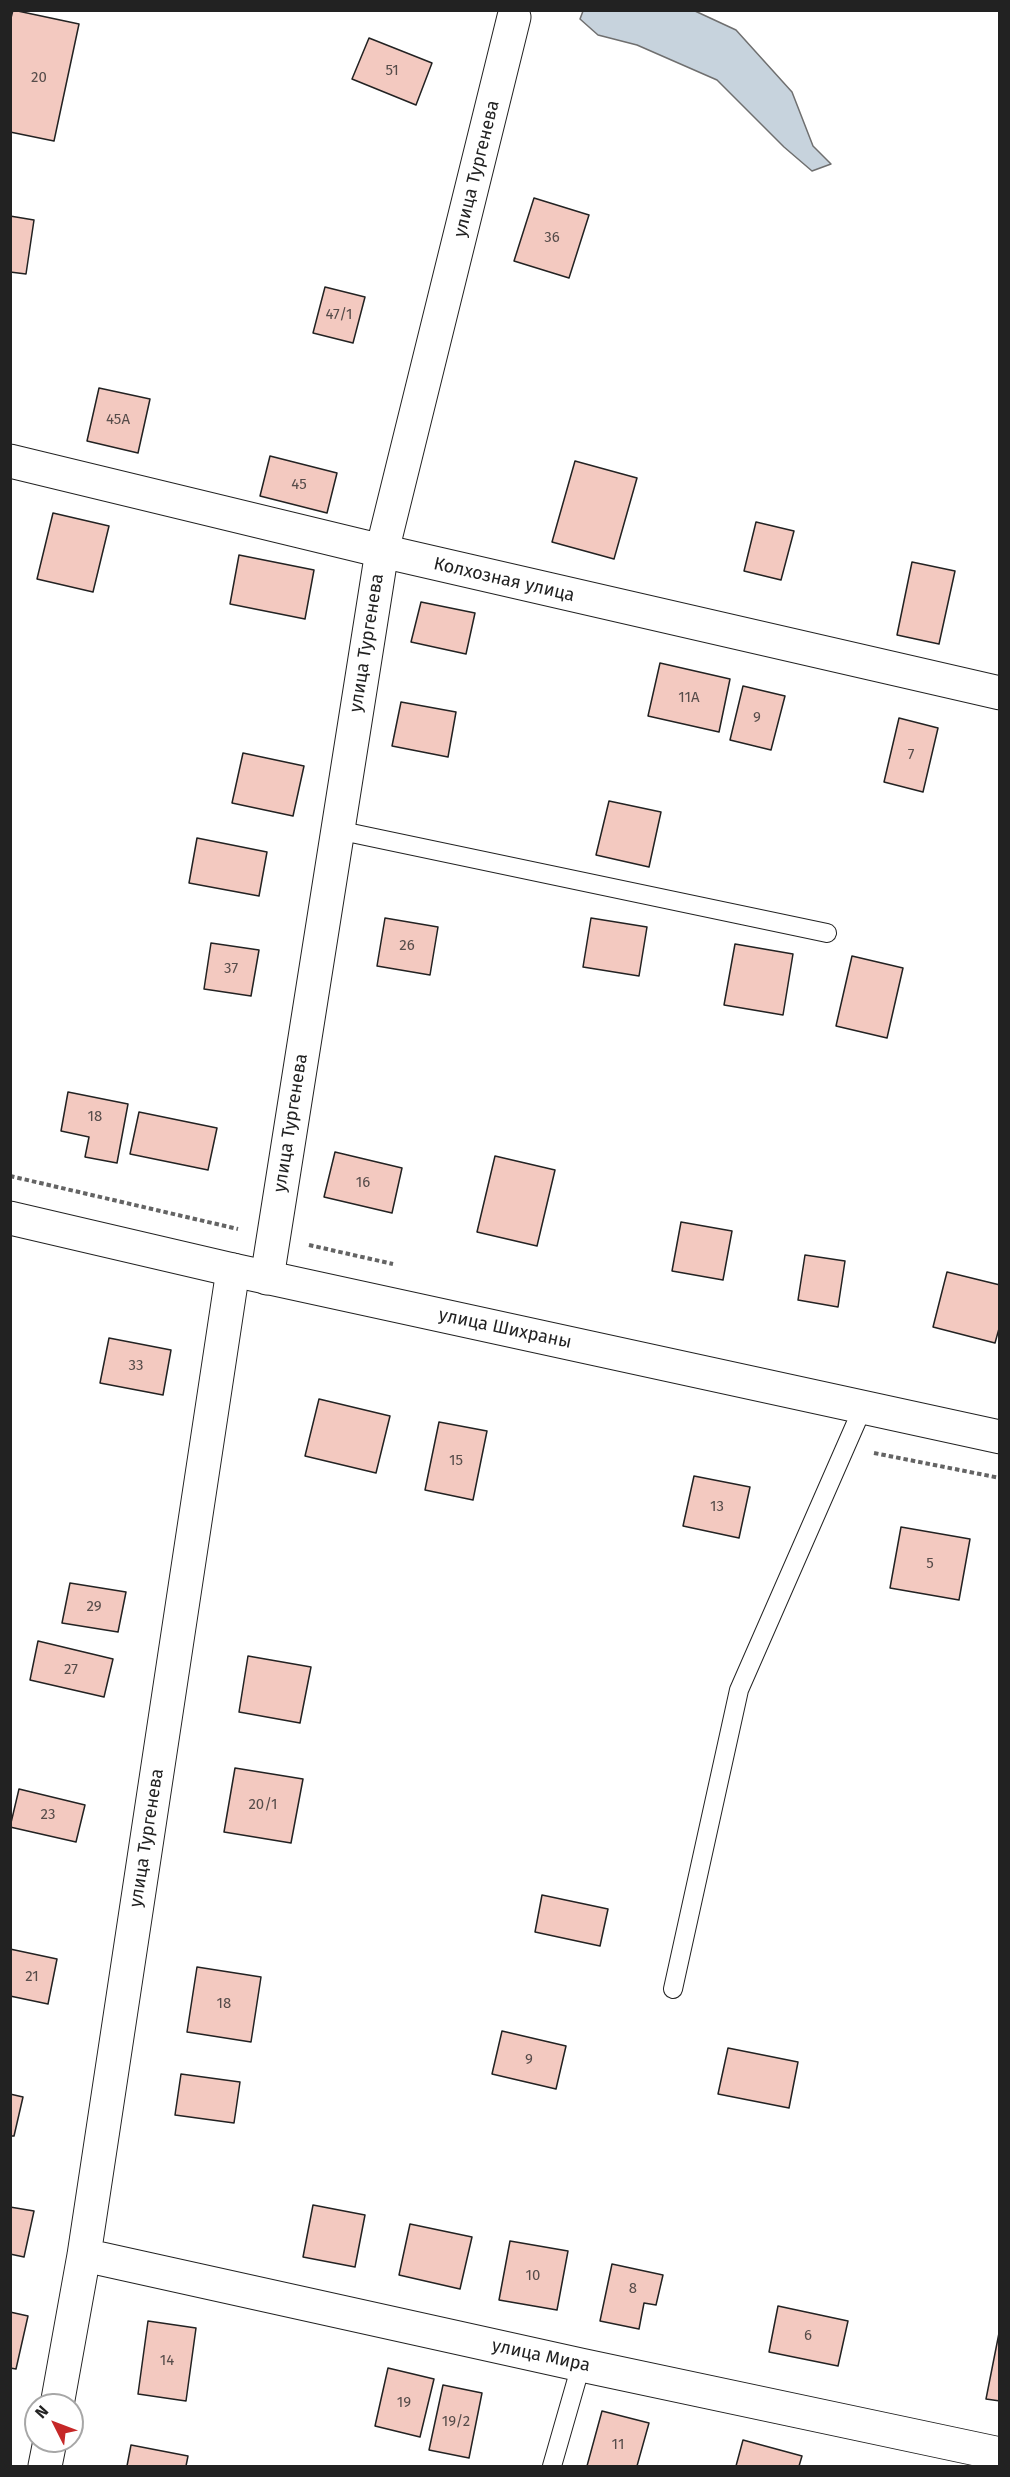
<!DOCTYPE html>
<meta charset="utf-8">
<style>
body{margin:0}
#map{position:relative;width:1010px;height:2477px;overflow:hidden;background:#fff;font-family:"Fira Sans",sans-serif}
canvas{display:block}
.frame{position:absolute;inset:0;border:12px solid #222;pointer-events:none}
.north{position:absolute;left:24px;top:2393px;width:60px;height:60px;box-sizing:border-box;background:#fff;border:2px solid #a7a7a7;border-radius:50%;rotate:312deg;font-size:16px;font-weight:700;line-height:24px;text-align:center;color:#222}
.north::after{content:'';display:block;margin:auto;width:21px;height:27px;background:#c62828;clip-path:polygon(50% 0,100% 100%,50% 72%,0 100%)}
</style>
<div id="map">
<canvas width="1010" height="2477"></canvas>
<div class="frame"></div>
<div class="north">N</div>
</div>
<script>
const c = document.querySelector('canvas').getContext('2d');
c.lineJoin = 'round';
function paint(path, color) { c.fillStyle = color; c.fill(path, 'evenodd'); }
function trace(path, color, width, dash) { c.strokeStyle = color; c.lineWidth = width; c.lineCap = dash ? 'butt' : 'round'; c.setLineDash(dash || []); c.stroke(path); }
function write(font, color, halo, rows, align = 'center') {
  c.font = font + ' "Fira Sans",sans-serif'; c.lineWidth = 4.5; c.setLineDash([]); c.textBaseline = 'middle'; c.strokeStyle = halo; c.fillStyle = color; for (const [text, x, y, turn = 0] of rows) {
    c.save(); c.translate(x, y); c.rotate((+turn || 0) * Math.PI / 180); c.textAlign = isNaN(turn) ? turn : align; if (halo) c.strokeText(text, 0, 0); c.fillText(text, 0, 0); c.restore();
  }
}
const water = new Path2D(`
 M583,11H695L736,30L792,92L813,146L831,164L812,171L784,147L717,80L637,45L598,35L580,19Z`);
paint(water, '#c7d3dd');
trace(water, '#6f6f6f', 1.5);
const building = new Path2D(`
 M13,10L79,24L54,141L10,132V22Z
 M369,38L432,63L416,105L352,79Z
 M534,198L589,215L569,278L514,261Z
 M10,216L34,220L26,274L10,272Z
 M325,287L365,297L353,343L313,333Z
 M99,388L150,399L138,453L87,441Z
 M270,456L337,473L327,513L260,496Z
 M575,461L637,478L614,559L552,542Z
 M53,513L109,526L93,592L37,579Z
 M756,522L794,531L781,580L744,571Z
 M239,555L314,570L305,619L230,604Z
 M912,562L955,571L939,644L897,635Z
 M421,602L475,613L466,654L411,642Z
 M660,663L730,679L719,732L648,716Z
 M743,686L785,696L771,750L730,740Z
 M401,702L456,712L448,757L392,746Z
 M899,718L938,728L923,792L884,782Z
 M243,753L304,766L293,816L232,803Z
 M609,801L661,812L649,867L596,855Z
 M197,838L267,852L259,896L189,883Z
 M385,918L438,927L430,975L377,966Z
 M591,918L647,927L639,976L583,967Z
 M211,943L259,950L251,996L204,989Z
 M735,944L793,954L783,1015L724,1005Z
 M852,956L903,968L887,1038L836,1026Z
 M68,1092L128,1104L117,1163L85,1157L89,1137L61,1131Z
 M139,1112L217,1128L208,1170L130,1154Z
 M335,1152L402,1168L392,1213L324,1197Z
 M495,1156L555,1170L537,1246L477,1232Z
 M681,1222L732,1231L723,1280L672,1271Z
 M805,1255L845,1261L838,1307L798,1300Z
 M947,1272L1000,1285V1325L995,1343L933,1327Z
 M109,1338L171,1350L163,1395L100,1383Z
 M319,1399L390,1416L376,1473L305,1456Z
 M439,1422L487,1431L473,1500L425,1490Z
 M694,1476L750,1487L739,1538L683,1526Z
 M901,1527L970,1539L959,1600L890,1588Z
 M70,1583L126,1592L118,1632L62,1623Z
 M38,1641L113,1659L104,1697L30,1680Z
 M248,1656L311,1667L300,1723L239,1712Z
 M235,1768L303,1779L291,1843L224,1832Z
 M19,1789L85,1805L76,1842L10,1827Z
 M542,1895L608,1909L600,1946L535,1932Z
 M10,1949L57,1959L48,2004L10,1996Z
 M197,1967L261,1977L251,2042L187,2032Z
 M502,2031L566,2046L556,2089L492,2074Z
 M728,2048L798,2062L789,2108L718,2094Z
 M181,2074L240,2082L234,2123L175,2115Z
 M10,2094L23,2097L14,2136H10Z
 M313,2205L365,2215L355,2267L303,2257Z
 M10,2207L34,2211L24,2257L10,2254Z
 M410,2224L472,2237L460,2289L399,2275Z
 M510,2241L568,2251L557,2310L499,2300Z
 M612,2264L663,2275L656,2305L644,2303L639,2329L600,2321Z
 M778,2306L848,2321L838,2366L769,2352Z
 M10,2312L28,2316L16,2369L10,2368Z
 M148,2321L196,2328L186,2401L138,2394Z
 M1000,2328V2401L986,2399Z
 M388,2368L434,2379L420,2437L375,2426Z
 M443,2385L482,2393L469,2458L429,2450Z
 M602,2411L649,2423L637,2466H587Z
 M743,2440L802,2456L799,2466H736Z
 M131,2445L188,2456L186,2466H127Z`);
paint(building, '#f3c9c0');
trace(building, '#222', 1.5);
const service = new Path2D(`
 M337,830L827,933
 M673,1989L739,1690L863,1407
 M552,2466L581,2365`);
const minor = new Path2D(`
 M10,461L382,551L1000,693
 M267,1278L382,551L514,17
 M84,2255L581,2365L1000,2454
 M57,2405L84,2255L233,1270
 M45,2466L50,2441`);
const tertiary = new Path2D(`
 M10,1218L233,1270L1000,1437`);
trace(service, '#222', 20);
trace(minor, '#222', 35);
trace(tertiary, '#222', 35);
trace(new Path2D(`
 M10,1176L238,1229
 M309,1245L393,1264
 M874,1453L1000,1478`), '#646464', 4, [4.5, 3]);
trace(service, '#fff', 18);
trace(minor, '#fff', 33);
trace(tertiary, '#fff', 33);
write('15px', '#564c4a', null, [
 ["51",392,71],
 ["20",39,78],
 ["36",552,238],
 ["47/1",339,315],
 ["45А",118,420],
 ["45",299,485],
 ["11А",689,698],
 ["9",757,718],
 ["7",911,755],
 ["26",407,946],
 ["37",231,969],
 ["18",95,1117],
 ["16",363,1183],
 ["33",136,1366],
 ["15",456,1461],
 ["13",717,1507],
 ["5",930,1564],
 ["29",94,1607],
 ["27",71,1670],
 ["20/1",263,1805],
 ["23",48,1815],
 ["21",32,1977],
 ["18",224,2004],
 ["9",529,2060],
 ["10",533,2276],
 ["8",633,2289],
 ["6",808,2336],
 ["14",167,2361],
 ["19",404,2403],
 ["19/2",456,2422],
 ["11",618,2445]
]);
write('18px', '#222', '#fff', [
 ["улица Тургенева",477,169,-76],
 ["Колхозная улица",504,580,13],
 ["улица Тургенева",367,643,-81],
 ["улица Тургенева",291,1123,-81],
 ["улица Шихраны",505,1329,12],
 ["улица Тургенева",147,1838,-81],
 ["улица Мира",541,2356,12]
]);
</script>
